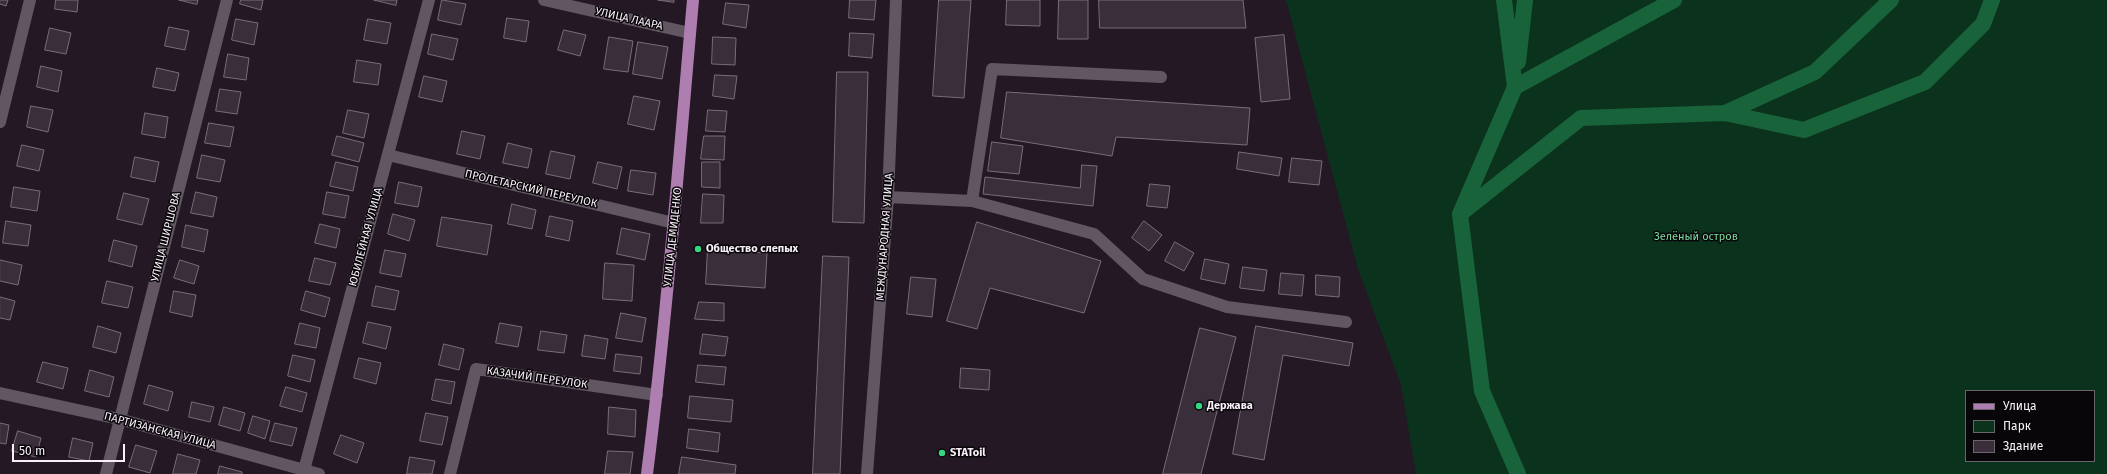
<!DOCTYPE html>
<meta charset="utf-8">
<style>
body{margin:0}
#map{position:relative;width:2107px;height:474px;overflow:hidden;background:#231823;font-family:"Fira Sans",sans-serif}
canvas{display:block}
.legend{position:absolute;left:1965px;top:390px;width:130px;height:72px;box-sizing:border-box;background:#09060a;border:1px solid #696469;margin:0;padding:5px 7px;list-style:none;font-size:12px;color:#f8f0f8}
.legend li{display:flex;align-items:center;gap:8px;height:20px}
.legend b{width:20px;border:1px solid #696469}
.scale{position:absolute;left:12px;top:444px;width:113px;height:18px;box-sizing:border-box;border:2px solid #f8f0f8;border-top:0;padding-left:5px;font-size:12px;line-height:14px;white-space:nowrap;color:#f8f0f8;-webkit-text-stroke:3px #09060a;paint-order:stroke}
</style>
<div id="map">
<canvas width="2107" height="474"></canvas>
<ul class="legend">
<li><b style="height:5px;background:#af7eb1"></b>Улица</li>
<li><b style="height:11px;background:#0b321c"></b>Парк</li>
<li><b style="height:11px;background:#392e39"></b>Здание</li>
</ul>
<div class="scale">50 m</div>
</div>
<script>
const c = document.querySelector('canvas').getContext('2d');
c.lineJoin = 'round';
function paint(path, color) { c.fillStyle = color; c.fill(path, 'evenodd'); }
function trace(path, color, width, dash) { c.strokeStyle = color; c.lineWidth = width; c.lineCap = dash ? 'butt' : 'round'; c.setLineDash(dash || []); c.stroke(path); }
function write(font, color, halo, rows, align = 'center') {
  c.font = font + ' "Fira Sans",sans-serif'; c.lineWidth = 3; c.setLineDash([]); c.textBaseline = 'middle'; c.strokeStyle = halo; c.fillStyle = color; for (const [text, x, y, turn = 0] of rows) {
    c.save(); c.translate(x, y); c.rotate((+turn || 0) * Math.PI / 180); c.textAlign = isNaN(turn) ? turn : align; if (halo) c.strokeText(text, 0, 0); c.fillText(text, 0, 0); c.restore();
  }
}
paint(new Path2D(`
 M1286,0H2107V474H1416L1401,385L1358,269ZM1966,391H2094V461H1966Z`), '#0b321c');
trace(new Path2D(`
 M1504,0L1515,87L1460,214L1482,391L1518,474
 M1518,62L1525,0
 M1515,87L1674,0
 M1725,113L1804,130L1925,82L1983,24L1992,0
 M1460,214L1581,118L1725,113L1815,72L1891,0`), '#19633a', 16);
const building = new Path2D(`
 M0,0H8L6,6L0,4Z
 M56,0H78L77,12L55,9Z
 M179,0H198L197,4Z
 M241,0H263L261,10L240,4Z
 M374,0H397L396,5Z
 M442,0L466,4L461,25L438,20Z
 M658,0H674V2Z
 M850,0H876L874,20L849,18Z
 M939,0H971L964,98L933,96Z
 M1007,0H1040V26L1006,25Z
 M1059,0H1088V39H1058Z
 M1099,0H1243L1246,28H1100Z
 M726,3L749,5L746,28L723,24Z
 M507,18L529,21L526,42L504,38Z
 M236,19L258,23L254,45L232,40Z
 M368,19L391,23L387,44L364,40Z
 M169,27L189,31L185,50L165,46Z
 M50,28L71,33L66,54L45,50Z
 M564,30L586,35L580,56L558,50Z
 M850,33L874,34L872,58L849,56Z
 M432,34L458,39L453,60L428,54Z
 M1284,35L1290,99L1261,102L1255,38Z
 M609,37L633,41L628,72L604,69Z
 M713,37L736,38L735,65L712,64Z
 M638,42L668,47L662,79L633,74Z
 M228,54L249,58L246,80L224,77Z
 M357,60L381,64L378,85L354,82Z
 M41,66L62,71L58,92L37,87Z
 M157,68L179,73L175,91L153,87Z
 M837,72H868L864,223L833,222Z
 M715,75L737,76L734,99L713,96Z
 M424,76L447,81L442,102L419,97Z
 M220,89L241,92L237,114L216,111Z
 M1007,92L1250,108L1247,145L1116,137L1112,156L1001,138Z
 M634,96L660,101L654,130L628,124Z
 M31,106L53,110L48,132L27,127Z
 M348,110L369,114L364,138L343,133Z
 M708,110L727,111L725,132L706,131Z
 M145,113L168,117L165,138L142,134Z
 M209,123L234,127L230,147L205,143Z
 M462,131L485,136L480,159L457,154Z
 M337,136L364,143L359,162L332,155Z
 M704,136H725L724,160L701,159Z
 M992,142L1023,146L1019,174L988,171Z
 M508,143L532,149L528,168L503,163Z
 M22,145L44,150L39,171L17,166Z
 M551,151L575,156L570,179L546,174Z
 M1239,152L1282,158L1279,176L1237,169Z
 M202,155L225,160L220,182L197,178Z
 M135,157L159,162L155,182L131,177Z
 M1292,158L1322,161L1319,185L1289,182Z
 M336,162L358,167L353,191L330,186Z
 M598,162L622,167L617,189L593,183Z
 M702,162H720V188L702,187Z
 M1082,165L1097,166L1093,206L983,194L985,177L1080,188Z
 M631,170L656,173L653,195L628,191Z
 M399,182L422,187L418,207L395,203Z
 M1150,184L1170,186L1167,208L1147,206Z
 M14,187L40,191L37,211L11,207Z
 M196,192L217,197L213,217L191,213Z
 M327,192L349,196L345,218L323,214Z
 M124,193L149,199L142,225L117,219Z
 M703,194L724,195L723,223H701Z
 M512,204L536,210L532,229L508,224Z
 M393,214L415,220L409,241L388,234Z
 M550,216L573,221L569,241L546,236Z
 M442,217L492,225L487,255L437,246Z
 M6,221L31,225L28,246L3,243Z
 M1144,221L1162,235L1149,251L1132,238Z
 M977,222L1101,261L1084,313L990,288L977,329L947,321Z
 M320,224L340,229L336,248L315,243Z
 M186,225L208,230L204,252L182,247Z
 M622,228L650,234L645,260L617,254Z
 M114,240L137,246L132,267L109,261Z
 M1175,242L1194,253L1184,271L1165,261Z
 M708,249L767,253L765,288L706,284Z
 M385,250L406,254L401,277L380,273Z
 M823,256L849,257L840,474H813Z
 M315,258L336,263L330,285L309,281Z
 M1205,259L1229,264L1225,284L1201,279Z
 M0,260L22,265L18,285L0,281Z
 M180,260L199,266L194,284L174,278Z
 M605,263L634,265L632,301L603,299Z
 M1243,267L1267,270L1264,291L1240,288Z
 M1281,273L1304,275L1302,296L1279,294Z
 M1316,275L1340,277L1339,297L1316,295Z
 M911,277L936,279L932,317L907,314Z
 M107,281L133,287L128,308L102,303Z
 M376,286L399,291L395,310L372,306Z
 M174,291L196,295L192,317L170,312Z
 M306,291L330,298L325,317L301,310Z
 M0,297L15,301L10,320L0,318Z
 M699,302L724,303V321L695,319Z
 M621,313L646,318L642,342L616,338Z
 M368,322L391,327L386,349L363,343Z
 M300,323L320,328L316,348L295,344Z
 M500,323L522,327L518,347L496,343Z
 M98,326L121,333L116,353L93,347Z
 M1256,326L1353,343L1349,366L1283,355L1264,460L1233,454Z
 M1200,328L1236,337L1201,474H1163Z
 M541,331L567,335L564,353L538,350Z
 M703,334L728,337L725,356L700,354Z
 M585,335L608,339L605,359L582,356Z
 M444,344L464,349L459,370L439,365Z
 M616,354L642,357L640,374L614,371Z
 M293,355L315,360L310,382L288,376Z
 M359,358L381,363L376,384L354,378Z
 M43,362L68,368L63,389L37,382Z
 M698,365L726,367L724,385L696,382Z
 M961,368L990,370L989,390L960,388Z
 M90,370L114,377L109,397L85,391Z
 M436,379L455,382L451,404L432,400Z
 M149,385L173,392L168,411L144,404Z
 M286,387L307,393L302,412L280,406Z
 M690,396L733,400L731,422L688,418Z
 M192,402L214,407L210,422L189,417Z
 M224,407L245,413L240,431L219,425Z
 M609,407L636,410L635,437L608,434Z
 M426,413L448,417L442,445L420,441Z
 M253,416L270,421L265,439L248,433Z
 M0,423L9,425L6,444L0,443Z
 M275,423L297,428L292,446L270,441Z
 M689,429L720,433L718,452L687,448Z
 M18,431L41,438L36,457L12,451Z
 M341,435L364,443L357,463L334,454Z
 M73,438L93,443L89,461L69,457Z
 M136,445L157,451L150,473L129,467Z
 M608,451L633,452L630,474H605Z
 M178,454L200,460L196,474H173Z
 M410,457L435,461L432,474H407Z
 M682,457L736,465L735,474H679Z
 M220,466L242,472V474H218Z`);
paint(building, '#392e39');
trace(building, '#7a6d7a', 1);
trace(new Path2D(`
 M544,0L690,33
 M0,122L30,0
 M388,155L674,223
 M888,197L972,201L992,69L1161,77
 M972,201L1094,234L1143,279L1227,307L1346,322
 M0,393L119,419L319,474
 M106,474L227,0
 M303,474L429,0
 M450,474L476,369L657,395
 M867,474L888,197L896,0`), '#625662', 12);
trace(new Path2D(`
 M647,474C667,316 679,158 693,0`), '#af7eb1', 12);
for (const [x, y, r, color] of [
 [698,249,4,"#34d881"],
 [1199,406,4,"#34d881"],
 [942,453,4,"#34d881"]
]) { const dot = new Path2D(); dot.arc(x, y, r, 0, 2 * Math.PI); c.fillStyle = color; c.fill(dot); trace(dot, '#09060a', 1.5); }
write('11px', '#f8f0f8', '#09060a', [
 ["УЛИЦА ЛААРА",629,19,13],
 ["ПРОЛЕТАРСКИЙ ПЕРЕУЛОК",531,189,13],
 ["УЛИЦА ШИРШОВА",166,237,-76],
 ["ЮБИЛЕЙНАЯ УЛИЦА",366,237,-75],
 ["УЛИЦА ДЕМИДЕНКО",673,237,-84],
 ["МЕЖДУНАРОДНАЯ УЛИЦА",885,237,-86],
 ["КАЗАЧИЙ ПЕРЕУЛОК",537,378,8],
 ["ПАРТИЗАНСКАЯ УЛИЦА",160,431,15]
]);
write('11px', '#79da9c', '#09060a', [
 ["Зелёный остров",1696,237]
]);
write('bold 11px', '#f8f0f8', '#09060a', [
 ["Общество слепых",706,249],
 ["Держава",1207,406],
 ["STAToil",950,453]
], 'left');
</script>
